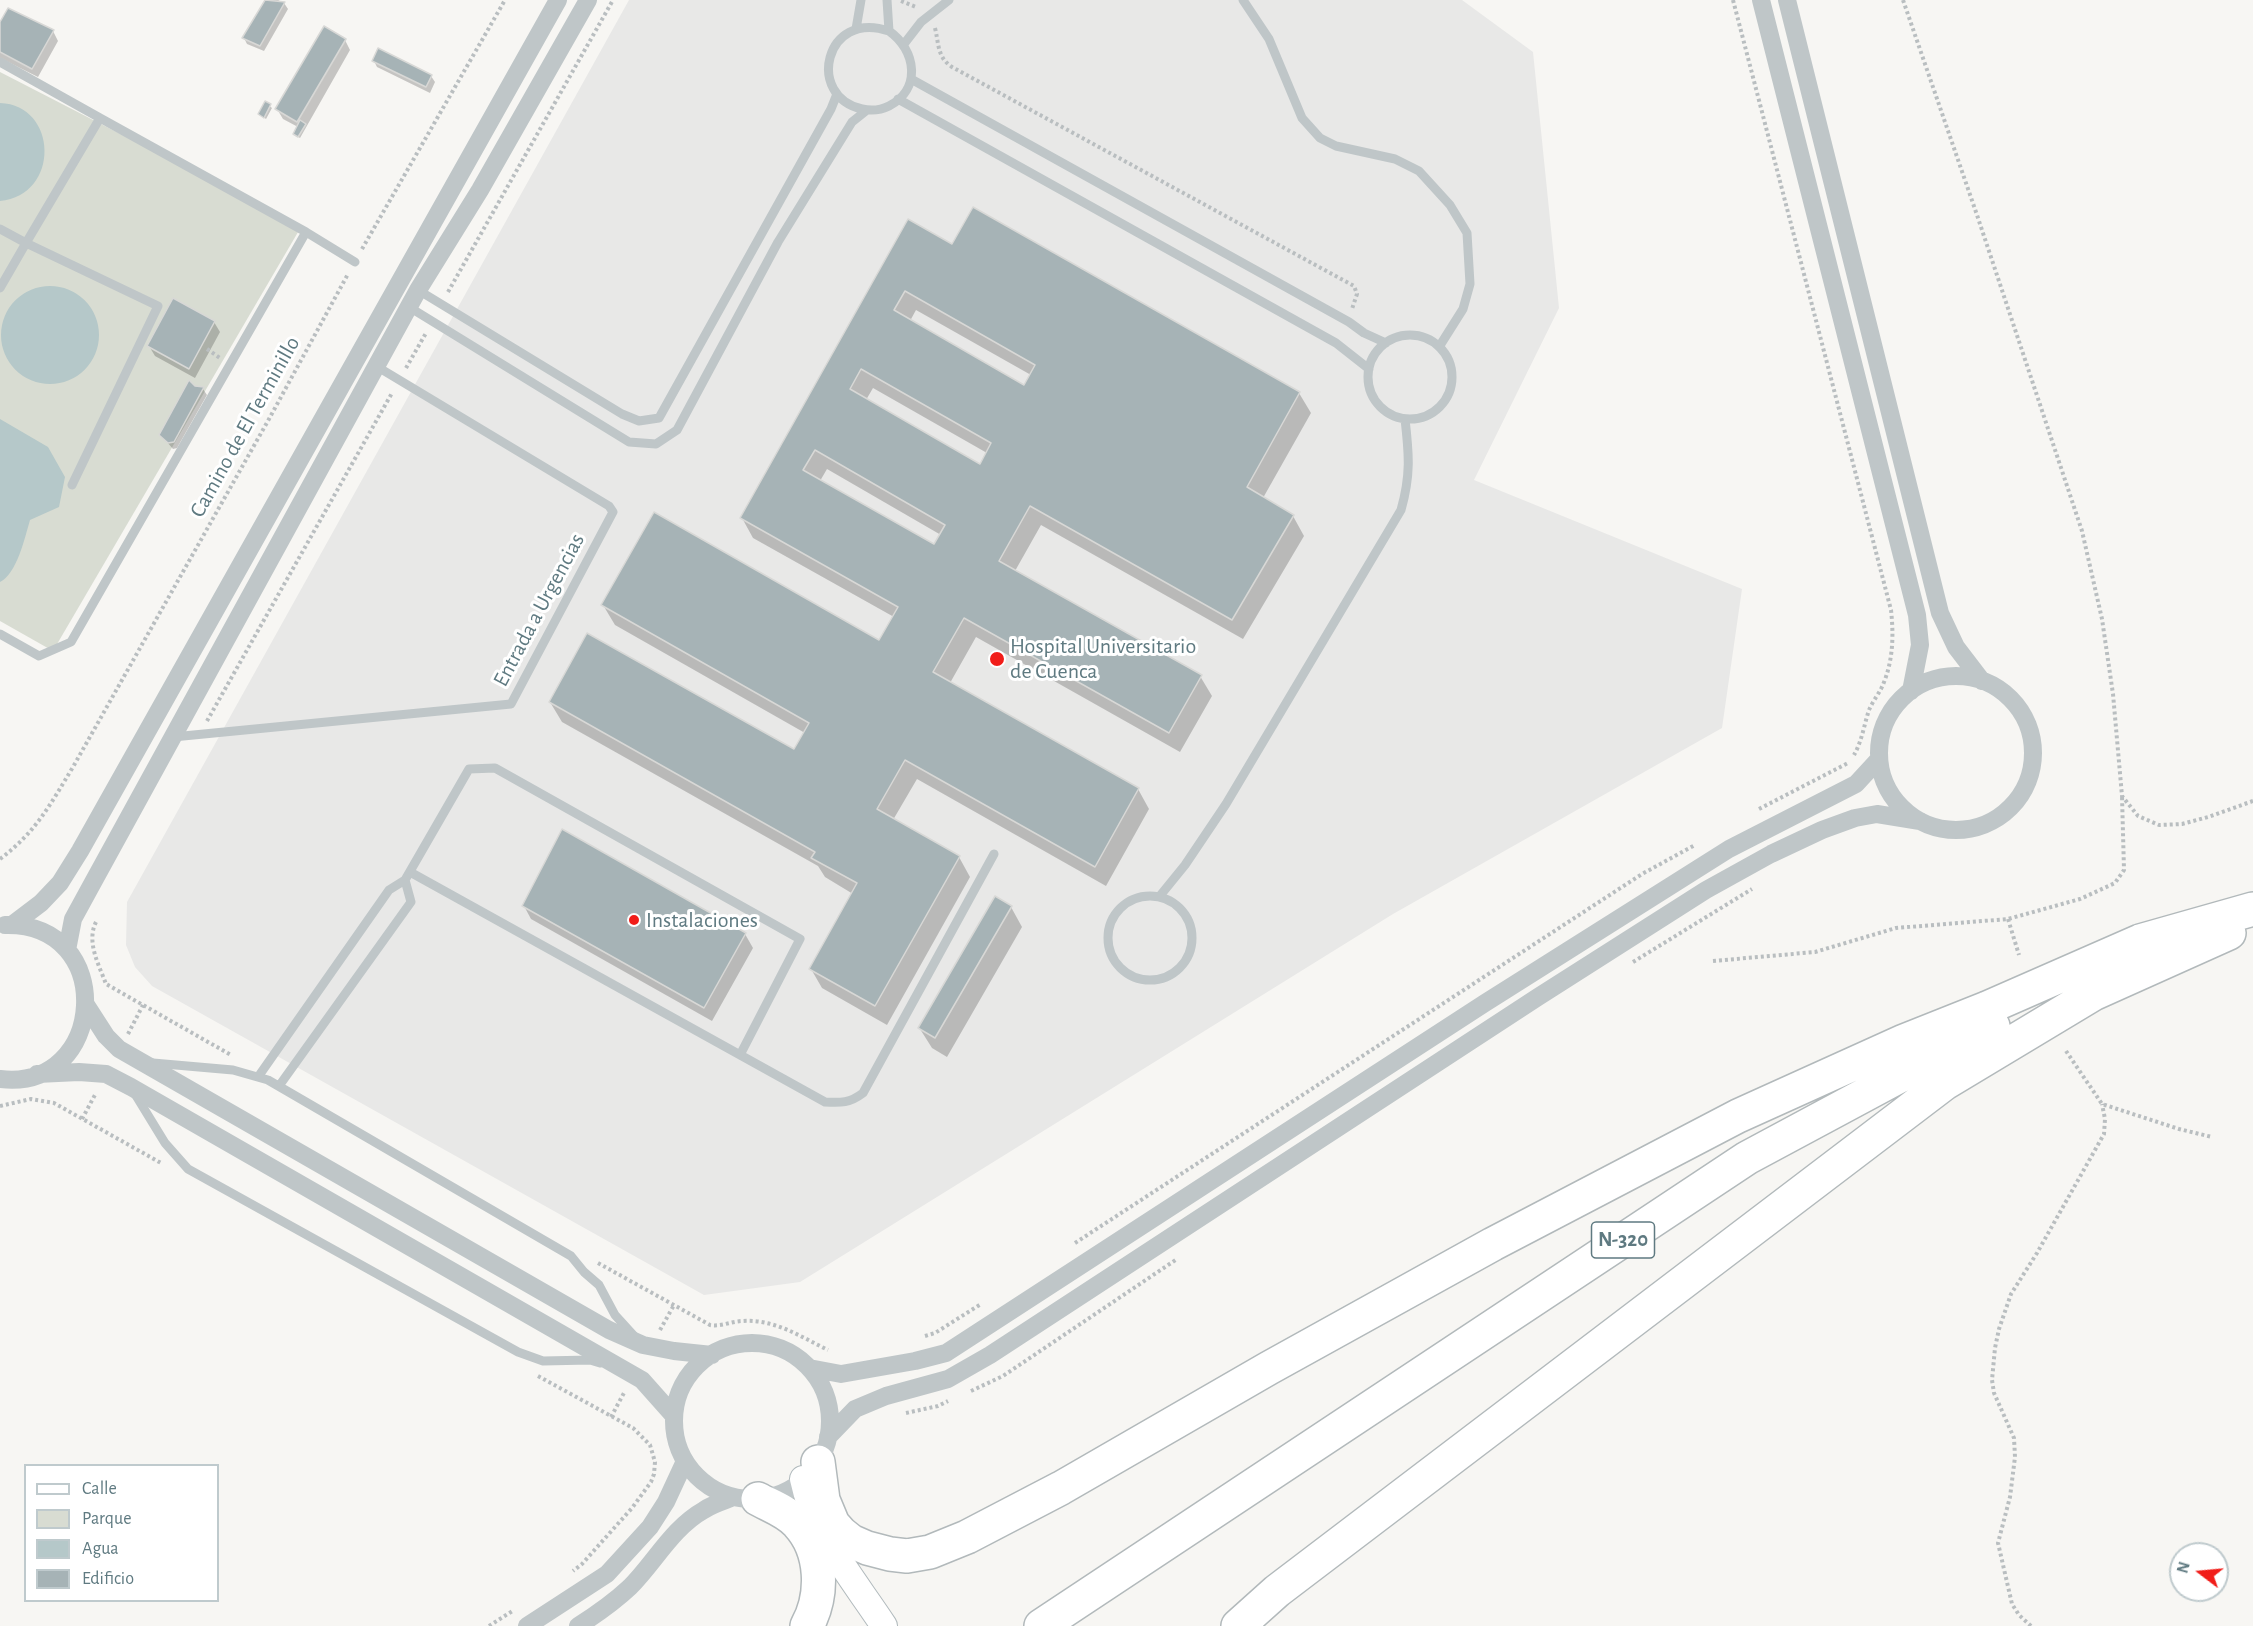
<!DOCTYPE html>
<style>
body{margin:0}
#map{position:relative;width:2253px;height:1626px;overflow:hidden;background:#f7f6f3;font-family:"Alegreya Sans",sans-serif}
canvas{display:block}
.legend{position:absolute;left:24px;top:1464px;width:195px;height:138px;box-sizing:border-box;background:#fff;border:2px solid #bfcacd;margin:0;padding:8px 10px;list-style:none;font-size:18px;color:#5f7a81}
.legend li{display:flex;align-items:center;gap:12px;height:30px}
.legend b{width:30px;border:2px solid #bfcacd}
.north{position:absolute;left:2169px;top:1542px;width:60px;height:60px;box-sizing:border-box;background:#fff;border:2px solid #bfcacd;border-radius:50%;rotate:286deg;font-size:16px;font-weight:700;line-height:24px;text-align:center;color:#5f7a81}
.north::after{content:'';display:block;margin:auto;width:21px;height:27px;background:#f11d19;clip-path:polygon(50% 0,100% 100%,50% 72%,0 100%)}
</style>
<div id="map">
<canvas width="2253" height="1626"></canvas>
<ul class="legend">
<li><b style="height:8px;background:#fff"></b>Calle</li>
<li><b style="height:16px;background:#d8dcd2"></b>Parque</li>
<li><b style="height:16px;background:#b5c8c9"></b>Agua</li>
<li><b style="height:16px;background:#a6b3b6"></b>Edificio</li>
</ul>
<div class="north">N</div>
</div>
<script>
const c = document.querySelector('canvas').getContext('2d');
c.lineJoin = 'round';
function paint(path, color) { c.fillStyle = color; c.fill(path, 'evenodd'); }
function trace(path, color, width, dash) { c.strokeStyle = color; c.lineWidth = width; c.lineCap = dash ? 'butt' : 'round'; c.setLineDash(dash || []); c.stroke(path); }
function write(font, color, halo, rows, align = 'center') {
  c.font = font + ' "Alegreya Sans",sans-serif'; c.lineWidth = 6; c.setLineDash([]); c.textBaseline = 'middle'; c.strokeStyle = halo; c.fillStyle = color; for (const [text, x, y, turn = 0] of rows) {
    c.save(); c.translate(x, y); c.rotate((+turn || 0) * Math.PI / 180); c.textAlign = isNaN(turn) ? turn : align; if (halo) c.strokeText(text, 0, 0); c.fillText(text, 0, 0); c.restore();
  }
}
paint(new Path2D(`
 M629,0H1462L1533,52L1559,308L1474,480L1742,589L1722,728L1393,914L800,1282L704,1295L152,986L135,967L126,945L127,902Z`), '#e8e8e7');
paint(new Path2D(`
 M0,72L301,227L53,651L0,621Z`), '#d8dcd2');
paint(new Path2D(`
 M0,103C58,105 61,195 0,201Z
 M1 335a49 49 0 1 1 98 0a49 49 0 1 1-98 0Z
 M0,419L48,447L65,477L59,507L30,520C25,537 17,574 0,582Z`), '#b5c8c9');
paint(new Path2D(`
 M266,0H278L284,3L288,9L264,51L247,44L244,38Z
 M0,25L53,31L58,41L38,77L0,58Z
 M345,40L350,50L300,138L294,134L298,127L283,119L277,109Z
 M374,61L431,76L435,82L430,93L377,67Z
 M266,103L272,108L266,119L260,114Z
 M909,221L953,246L1299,393L1311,413L1263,498L1293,516L1304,536L1243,639L1041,525L1015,571L1200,676L1212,696L1180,752L976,637L950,683L1138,789L1149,809L1106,886L917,779L893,820L959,857L970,877L887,1025L822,988L811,969L853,894L825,877L818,866L562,722L550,702L795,752L805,733L615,625L603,605L880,642L894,617L753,538L742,518ZM916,310L1031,375L1025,387L910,321ZM873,388L987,453L980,466L866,400ZM827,469L941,535L934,546L820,481Z
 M214,322L220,332L195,378L155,356L149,346Z
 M195,388L203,389L207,395L177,448L173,449L161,435Z
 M563,831L745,934L753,948L712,1021L531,919L524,906Z
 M1011,907L1022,927L947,1057L932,1048L920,1029Z`), '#0003');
const building = new Path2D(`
 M265,0L285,2L260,46L242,38Z
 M8,8L54,30L32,69L0,52V22Z
 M324,26L346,39L297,122L275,109Z
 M378,48L432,75L426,87L372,61Z
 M265,101L271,104L264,118L258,114Z
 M300,120L306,124L298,137L293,134Z
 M973,207L1300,392L1247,487L1294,515L1232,620L1030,506L999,561L1202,675L1169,733L964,618L933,672L1139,788L1095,867L905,760L877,809L960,856L875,1006L809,969L857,883L811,858L815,852L549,702L587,633L794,749L809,723L601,605L654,512L879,640L898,607L740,518L908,219L952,244ZM905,291L1035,365L1024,385L894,310ZM861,369L991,443L980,464L850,389ZM815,450L945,525L934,544L803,470Z
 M173,298L215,321L189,369L147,346Z
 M189,380L195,386L204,387L174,442L168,443L159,435Z
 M562,829L746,933L704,1008L522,906Z
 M995,896L1012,906L935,1038L918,1028Z`);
paint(building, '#a6b3b6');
trace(building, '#d8d8d6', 1.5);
const secondary = new Path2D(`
 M803,1479C814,1534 854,1580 884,1626`);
const highway = new Path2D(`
 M818,1462L823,1500L833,1524L841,1533L851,1541L867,1548L890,1554L907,1556L930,1552L967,1537L1061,1488L1269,1368L1493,1244L1738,1116L1904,1041L1987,1008L2140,941L2253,909
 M758,1499C771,1506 788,1512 798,1524C823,1551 824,1595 807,1626
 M1041,1626L1747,1158L1993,1026
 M1238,1626L1277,1591L1945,1083L2093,994L2229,933`);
trace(secondary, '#b1babd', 28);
trace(highway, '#b2b9bb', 36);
trace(new Path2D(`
 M1733,0L1891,610C1894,637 1893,664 1881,689C1877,696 1872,703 1869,710C1864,725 1862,741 1854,755
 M1903,0L1977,215L2082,531L2102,619L2113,694L2122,796L2138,816L2159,825L2182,824L2208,817L2253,801
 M901,1L916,7
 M935,28C939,44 937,57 952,67L1354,286L1357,294L1352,309
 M362,249L505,0
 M448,292L613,0
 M207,349L220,358
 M406,368L426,333
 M207,721L392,393
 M1759,809L1848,763
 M0,859C36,832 50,805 73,767L269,419L348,274
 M2008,919L2019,955
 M96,922C86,942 99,965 106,984L231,1055
 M1713,961L1815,952L1896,928L2008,919L2080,899L2115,883L2124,870L2122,796
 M1633,962L1752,889
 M128,1034L143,1005
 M2066,1051L2102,1104L2179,1129L2212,1137
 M0,1106L31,1099L54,1103L161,1163
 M82,1119L96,1093
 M1075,1243L1642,874L1695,845
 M598,1263L710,1325C721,1327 732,1321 743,1321C775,1319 801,1337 828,1350
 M660,1330L674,1305
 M925,1336L935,1333L981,1304
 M538,1376L633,1428L650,1445L655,1462L654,1474L651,1482L632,1508L582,1564L573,1571
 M971,1391L1003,1376L1177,1259
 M906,1413L938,1406L948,1401
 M611,1417L625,1391
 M489,1626L514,1610
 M2031,1626L2019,1615L2012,1604L1998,1543L2010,1497L2015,1457L2014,1438L1994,1393L1992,1380L1995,1348L1999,1329L2011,1294L2037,1253L2104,1134L2105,1119L2102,1104`), '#b9bec0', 4, [3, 3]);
trace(new Path2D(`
 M887,0L889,31C916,50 922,89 889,106C881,110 871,111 862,109C806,97 824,9 889,31
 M1243,0L1269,39L1302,118L1320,138L1336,146L1395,159L1419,171L1450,205L1467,233L1470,284L1463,309L1439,347
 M856,29L861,0
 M904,44L921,22L949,0
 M0,62L100,118L26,243L0,229
 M911,79L1349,322L1364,333L1386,343
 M898,99L1336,343L1369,369
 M100,118L306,232L355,262
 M0,288L26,243L158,306L72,485
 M418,290L622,414L639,421L659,418L831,109L837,94
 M409,307L629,442L656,444L677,430L778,242L852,122L867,110
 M1368 377a42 42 0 1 1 84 0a42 42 0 1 1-84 0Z
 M0,634L39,656L71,642L306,232
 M173,737L511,704L613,512L609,506L376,366
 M410,872L825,1102C841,1103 850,1103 863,1093L994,854
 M405,880L469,769L495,768L800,939L740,1055
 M1108 938a42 42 0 1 1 84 0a42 42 0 1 1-84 0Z
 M1159,897L1185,865L1226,804L1401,510C1411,475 1409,454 1405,419
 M153,1063L233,1070L268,1080L571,1256L584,1272L599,1285L615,1315L635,1337
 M258,1077L389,890L405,880L411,902L279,1086
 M135,1094L165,1143L188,1169L518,1352L543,1361L590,1360L600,1363`), '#bfc6c8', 9);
trace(new Path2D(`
 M1761,0L1917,615L1920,645L1911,691
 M1787,0L1940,613L1956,647L1982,681
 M1879 753a77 77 0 1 1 154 0a77 77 0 1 1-154 0Z
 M12,925L41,903L60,883L80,851L558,0
 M67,950L73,919L91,886L418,290L480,190L588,0
 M86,1005L106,1036L119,1049L609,1330L643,1345L674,1351L712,1355
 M37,1074L79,1072L106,1074L131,1087L642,1380L674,1416
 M0,1079C107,1092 118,922 5,925
 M674 1421a78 78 0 1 1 156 0a78 78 0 1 1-156 0Z
 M809,1368L841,1374L915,1361L946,1353L1485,1003L1729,849L1856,784L1879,759
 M828,1437L855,1409L886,1396L948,1379L990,1355L1538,997L1706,890L1771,854L1822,830L1855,818L1877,814L1920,821
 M527,1626L607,1574L650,1527L666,1502L685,1461
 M578,1626C597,1614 614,1602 630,1587C655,1562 672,1528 704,1510C713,1504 724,1501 734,1497`), '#bfc6c8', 18);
trace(secondary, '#fff', 26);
trace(highway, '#fff', 33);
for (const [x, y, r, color] of [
 [997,659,8,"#f11d19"],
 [634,920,6,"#f11d19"]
]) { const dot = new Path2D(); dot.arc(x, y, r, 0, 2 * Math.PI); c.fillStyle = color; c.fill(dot); trace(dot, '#fff', 2); }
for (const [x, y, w] of [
 [1623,1240,63]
]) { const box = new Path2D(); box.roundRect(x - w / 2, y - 18, w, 36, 4.5); c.fillStyle = '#fff'; c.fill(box); trace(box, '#5f7a81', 1.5); }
write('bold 21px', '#5f7a81', null, [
 ["N-320",1623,1240]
]);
write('22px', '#5f7a81', '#fff', [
 ["Camino de El Terminillo",245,427,-61],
 ["Entrada a Urgencias",539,610,-62]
]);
write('22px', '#5f7a81', '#fff', [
 ["Hospital Universitario",1010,646],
 ["de Cuenca",1010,671],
 ["Instalaciones",646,920]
], 'left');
</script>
